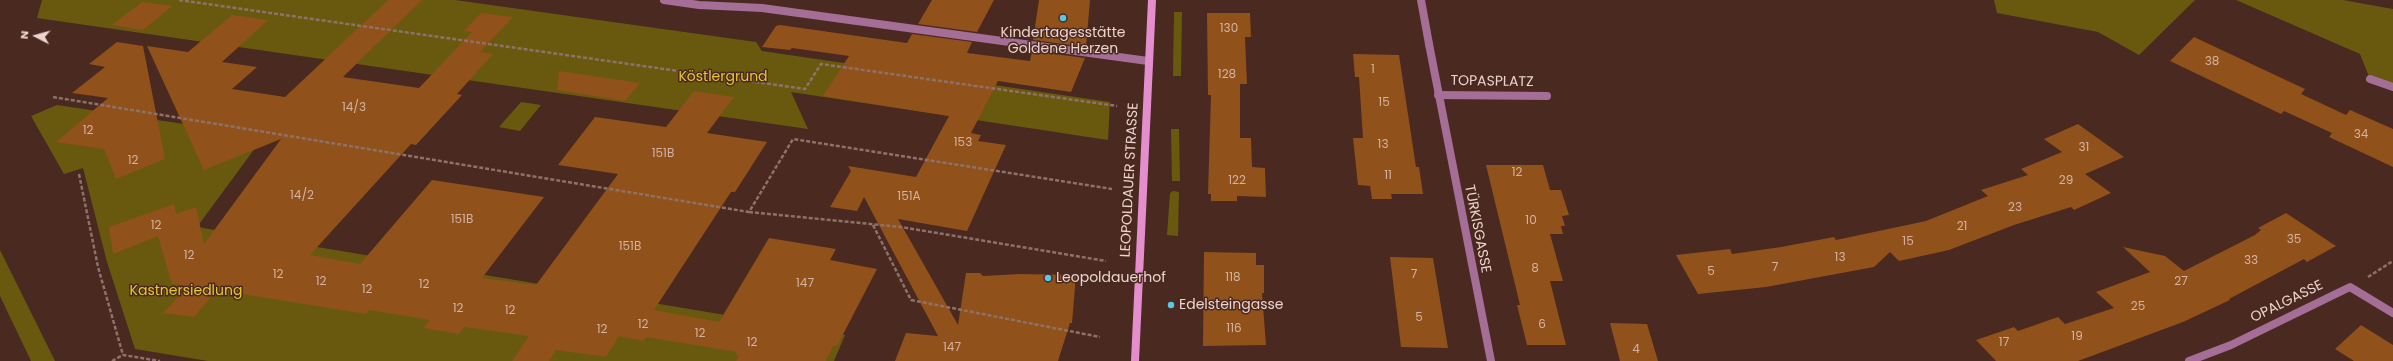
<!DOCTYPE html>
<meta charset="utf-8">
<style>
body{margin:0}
#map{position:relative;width:2393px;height:361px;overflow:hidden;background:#4a2920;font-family:Poppins,sans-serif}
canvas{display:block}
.north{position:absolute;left:16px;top:16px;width:40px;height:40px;-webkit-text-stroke:3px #4a2920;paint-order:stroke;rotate:276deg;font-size:11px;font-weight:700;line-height:16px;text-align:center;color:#ebd4ce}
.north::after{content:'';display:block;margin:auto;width:14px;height:18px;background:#ebd4ce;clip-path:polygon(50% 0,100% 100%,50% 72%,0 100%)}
</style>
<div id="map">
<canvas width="2393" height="361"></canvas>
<div class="north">N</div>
</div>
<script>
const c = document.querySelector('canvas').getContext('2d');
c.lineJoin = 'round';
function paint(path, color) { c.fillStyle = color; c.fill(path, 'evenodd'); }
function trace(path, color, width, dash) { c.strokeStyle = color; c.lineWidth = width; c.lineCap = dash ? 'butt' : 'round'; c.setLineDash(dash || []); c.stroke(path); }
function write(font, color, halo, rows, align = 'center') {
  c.font = font + ' Poppins,sans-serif'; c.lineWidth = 3; c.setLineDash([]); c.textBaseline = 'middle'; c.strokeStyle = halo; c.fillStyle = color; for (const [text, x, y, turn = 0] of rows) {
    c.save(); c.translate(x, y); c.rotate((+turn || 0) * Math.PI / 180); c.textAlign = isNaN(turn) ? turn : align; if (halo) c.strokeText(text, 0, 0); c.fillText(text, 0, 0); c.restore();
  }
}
paint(new Path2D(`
 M42,0H455L756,42L762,51L1110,102L1108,140L791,92L808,129L37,18Z
 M1994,0H2195L2139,55L2098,32L1997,13Z
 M2236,0H2343L2393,9V87L2370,79L2360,54Z
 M1174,12H1182L1181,76H1173Z
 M521,102L541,105L520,131L499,127Z
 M57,105L264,136L197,227L845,335L834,361H208L135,349L107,262L83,168L64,174L31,116Z
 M1171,129H1179L1180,181H1172Z
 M1173,191L1179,192L1178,236L1167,235L1170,193Z
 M0,250L55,361H31L0,296Z`), '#68590f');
paint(new Path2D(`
 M388,0H422L343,77L419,88L472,32L464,31L481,13L513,17L480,52L493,54L457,94L462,95L416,145L411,144L310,255L360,264L432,180L544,197L482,278L536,285L618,174L558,165L595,117L666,127L694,91L734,97L707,133L767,142L735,192H731L654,310L719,322L769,238L836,249L830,260L877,269L837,346H833L826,361H736L739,355H735L737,352L646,337L643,341L619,336L606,357L556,350L549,361H512L529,336L464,327L459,334L423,328L430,320L369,310L366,314L217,290L194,317L163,313L188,286L172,284L158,236L113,254L109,227L174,204L176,214L196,207L204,244L281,139L204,170L147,46L188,52L232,15L268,20L222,62L257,67L232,89L285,97Z
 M932,0H994L977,32L918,24Z
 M1039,0H1090L1086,47L1033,40Z
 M142,2L172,6L143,30L112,25Z
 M1207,13H1250L1251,37H1245L1247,84H1240V138H1251L1252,167L1265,168L1266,197L1237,196V201H1211V194H1208L1211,95H1208Z
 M780,25L907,43L912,34L972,42L967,53L1030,61L1032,51L1085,58L1071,92L998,81L971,133L981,135L978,141L1006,145L967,231L898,219L958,325L966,273H980L983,276L1020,274L1076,275L1072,323H1070L1058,361H895L906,333L938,336L864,197L857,211L830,207L851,171L848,166L916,177L949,116L823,96L849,56L792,48L790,50L762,47L776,26Z
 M2194,37L2305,89L2301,94L2346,115L2350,110L2393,129V167L2329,137L2332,133L2284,111L2281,114L2170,61Z
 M117,42L143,46L165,159L116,179L104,149L56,142L108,98L72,93L105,67L89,64Z
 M1353,54L1399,55L1416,167H1419L1423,194H1391L1392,199H1372L1370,186L1358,185L1353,138H1363L1359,77H1355Z
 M559,71L640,83L625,101L557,90Z
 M2078,124L2124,157L2085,174L2111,193L2074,210L2071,207L2014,225L1949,250L1899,261L1890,252L1874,267L1766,287L1698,294L1676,255L1730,249L1732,254L1781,247L1834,237L1836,240L1926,221L1988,196L1981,190L2028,175L2021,169L2062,152L2044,139Z
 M1486,165H1543L1550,190H1561L1569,215L1562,216L1565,226H1561L1563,234H1550L1563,281H1550L1566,345H1527L1517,305H1520Z
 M2286,213L2336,246L2307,262L2304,259L2229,299L2230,300L2183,322L2078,361H1996L1976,340L2014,327L2018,331L2058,317L2065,324L2114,308L2096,292L2150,272L2123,247L2165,256L2184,271L2255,235L2261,230L2258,228Z
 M1204,252L1256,253V265H1264V293H1262L1266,345L1203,346Z
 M1390,257L1433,258L1448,348L1401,347Z
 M1610,323L1647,324L1658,361H1620Z
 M2361,325L2393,345V361H2354L2335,349Z`), '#90511b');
trace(new Path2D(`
 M179,0L805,89L821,64L1117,106
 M53,97L749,212L793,139L1112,189
 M79,174L98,267L123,355
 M749,212L901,227L1106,261
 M873,225L911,300L1100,337
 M2368,277L2393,261
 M112,361L123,355L160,361`), '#8e726a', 2.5, [4, 2]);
trace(new Path2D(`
 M664,0L699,5L762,8L1148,61
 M1421,0L1429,44
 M2370,79L2393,87
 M1438,95L1547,96`), '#a46e96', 8);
trace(new Path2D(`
 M1429,44L1491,361
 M2189,361L2231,345L2350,287L2393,313`), '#a46e96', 8);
trace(new Path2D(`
 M1135,361L1152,0`), '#e48ece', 8);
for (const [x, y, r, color] of [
 [1063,18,4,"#58c8e4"],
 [1048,278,4,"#58c8e4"],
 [1171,305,4,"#58c8e4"]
]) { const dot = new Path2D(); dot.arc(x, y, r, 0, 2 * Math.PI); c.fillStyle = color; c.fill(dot); trace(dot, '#4a2920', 1.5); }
write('12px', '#d4b3a1', null, [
 ["130",1229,29],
 ["38",2212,62],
 ["1",1373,70],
 ["128",1227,75],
 ["15",1384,103],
 ["14/3",354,108],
 ["12",88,131],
 ["34",2361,135],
 ["153",963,143],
 ["13",1383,145],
 ["31",2084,148],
 ["151B",663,154],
 ["12",133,161],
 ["12",1517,173],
 ["11",1388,176],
 ["122",1237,181],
 ["29",2066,181],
 ["14/2",302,196],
 ["151A",909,197],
 ["23",2015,208],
 ["151B",462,220],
 ["10",1531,221],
 ["12",156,226],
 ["21",1962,227],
 ["35",2294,240],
 ["15",1908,242],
 ["151B",630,247],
 ["12",189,256],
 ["13",1840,258],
 ["33",2251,261],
 ["7",1775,268],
 ["8",1535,269],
 ["5",1711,272],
 ["12",278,275],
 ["7",1414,275],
 ["118",1233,278],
 ["12",321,282],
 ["27",2181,282],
 ["147",805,284],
 ["12",424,285],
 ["12",367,290],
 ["25",2138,307],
 ["12",458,309],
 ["12",510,311],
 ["5",1419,318],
 ["12",643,325],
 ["6",1542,325],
 ["116",1234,329],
 ["12",602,330],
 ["12",700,334],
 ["19",2077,337],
 ["12",752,343],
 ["17",2004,343],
 ["147",952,348],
 ["4",1636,350]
]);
write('14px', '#ebd4ce', '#4a2920', [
 ["Kindertagesstätte",1063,33,"center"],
 ["Goldene Herzen",1063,49,"center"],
 ["Leopoldauerhof",1056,278],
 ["Edelsteingasse",1179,305]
], 'left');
write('14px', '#e8c827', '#4a2920', [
 ["Köstlergrund",723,77],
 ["Kastnersiedlung",186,291]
]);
write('14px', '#ebd4ce', '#4a2920', [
 ["TOPASPLATZ",1492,82,1],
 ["LEOPOLDAUER STRASSE",1130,180,-87],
 ["TÜRKISGASSE",1477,229,79],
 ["OPALGASSE",2287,302,-26]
]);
</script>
